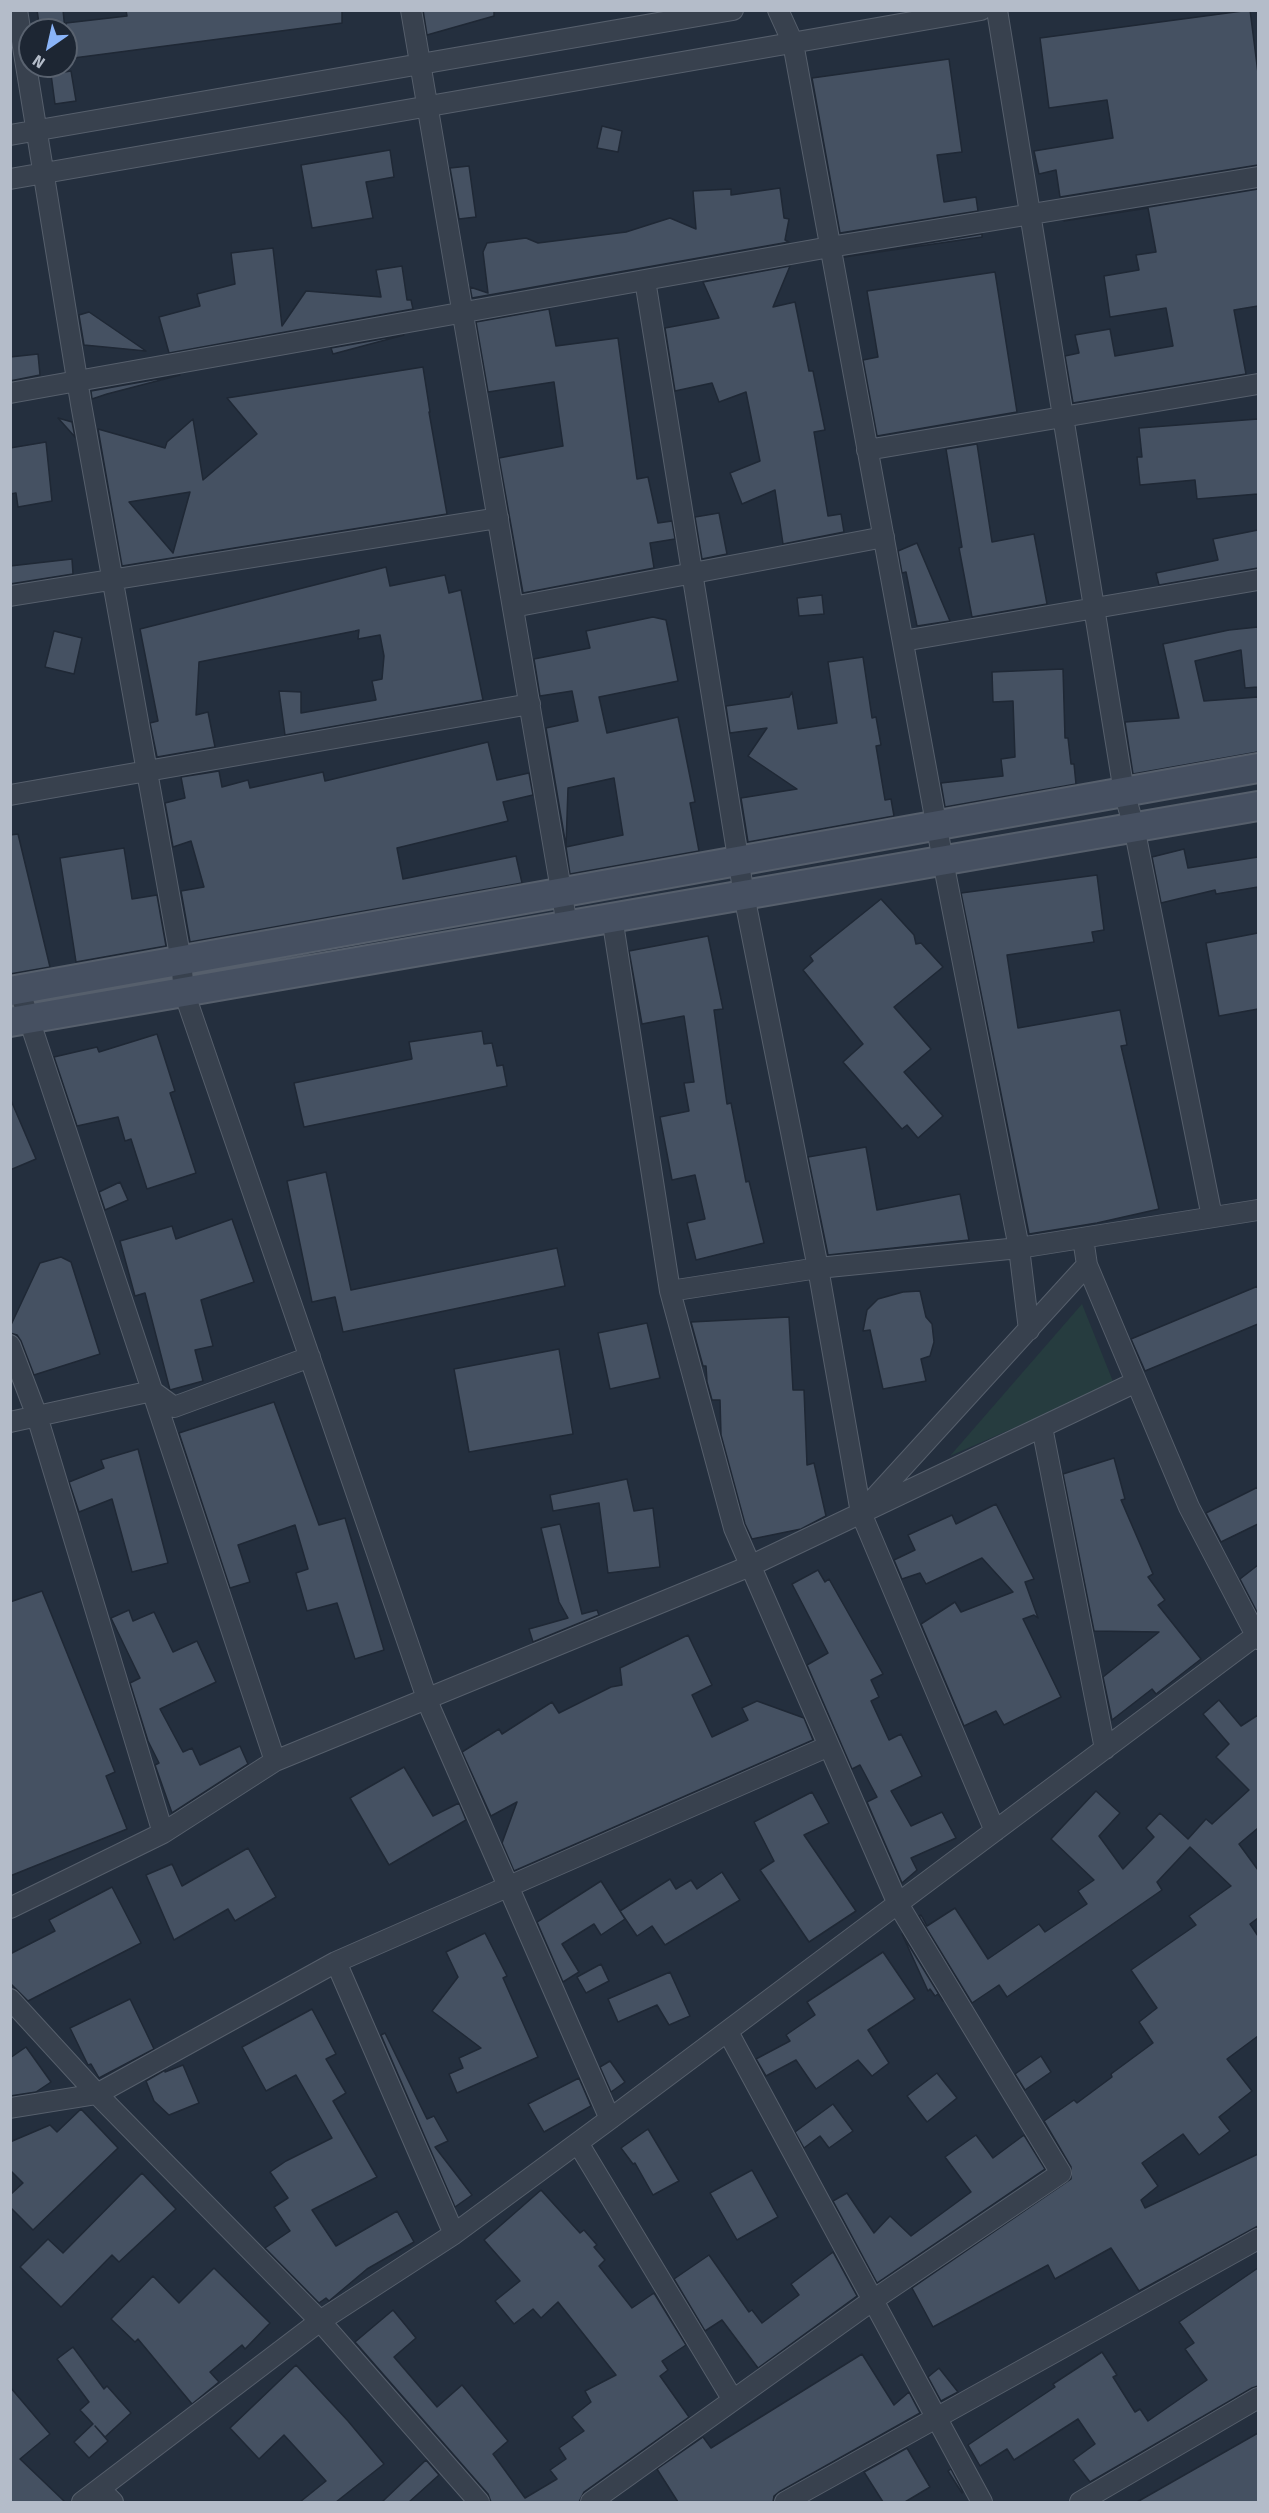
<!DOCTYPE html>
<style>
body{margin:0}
#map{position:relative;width:1269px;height:2513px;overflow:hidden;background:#242f3e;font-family:"Fira Sans",sans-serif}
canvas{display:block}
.frame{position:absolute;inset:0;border:12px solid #b4bcc9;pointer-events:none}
.north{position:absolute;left:18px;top:18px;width:60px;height:60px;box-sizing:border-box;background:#1d2633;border:2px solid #59626f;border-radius:50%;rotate:214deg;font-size:16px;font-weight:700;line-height:24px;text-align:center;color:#b4bcc9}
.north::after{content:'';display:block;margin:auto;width:21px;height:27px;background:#8ab4f8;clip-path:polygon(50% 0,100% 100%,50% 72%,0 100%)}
</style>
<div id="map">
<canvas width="1269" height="2513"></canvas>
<div class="frame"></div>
<div class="north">N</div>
</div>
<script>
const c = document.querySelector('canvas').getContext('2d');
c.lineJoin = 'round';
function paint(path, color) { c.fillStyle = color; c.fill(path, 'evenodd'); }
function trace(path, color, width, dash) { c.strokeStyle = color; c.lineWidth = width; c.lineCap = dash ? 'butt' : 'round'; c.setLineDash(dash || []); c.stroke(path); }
paint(new Path2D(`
 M1082,1304L1114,1384L950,1456Z`), '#263c3f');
const building = new Path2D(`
 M37,10H63L65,30H40Z
 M126,10H342V23L66,59V23L127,16Z
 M423,10H494V16L427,35Z
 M1250,10L1258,73V165L1060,197L1056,170L1039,174L1034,151L1113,138L1107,100L1049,108L1040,38Z
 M949,59L962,152L937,155L944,202L976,197L978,211L840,233L812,78Z
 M71,71L76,101L55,104L51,74Z
 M602,126L622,131L618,152L597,148Z
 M390,150L394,177L366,182L373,218L312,228L301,165Z
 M469,166L476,217L459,219L450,168Z
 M780,188L784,218L789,219L785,240L789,242L472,298L470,287L488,293L483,252L487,243L526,238L538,243L626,232L670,218L696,229L693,191L731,189V195Z
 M1258,189V306L1234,310L1246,374L1073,403L1065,356L1079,353L1075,335L1110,329L1115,356L1173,346L1166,308L1110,317L1104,276L1139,270L1136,255L1156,252L1148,208L1064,221Z
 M982,234V237L844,257Z
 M273,248L282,326L306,291L381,297L376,270L402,266L407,300H411L413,309L169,353L159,317L200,306L197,294L235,284L231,253Z
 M790,266L773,307L795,302L809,371H813L825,430L814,432L828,516L841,514L844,532L783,544L775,490L742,504L730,473L760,461L746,392L719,402L712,383L675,391L665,328L719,318L703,282Z
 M995,272L1017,412L877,436L863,360L878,357L867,291Z
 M549,309L556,346L618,338L637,479L648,477L658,523L672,521L675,539L650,543L654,568L523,593L499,458L563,446L554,382L488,392L476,322Z
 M89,312L146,351L84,345L79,315Z
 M404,335L333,354L331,348Z
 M38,354L40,375L10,381V357Z
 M423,367L430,412H429L447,514L122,566L98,429L165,448L167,442L193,419L203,480L257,434L227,398ZM190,492L173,553L129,502Z
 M180,375L107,394L92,399L91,391Z
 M58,418L72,422L75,437Z
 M1258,419V494L1197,499L1195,480L1140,485L1137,457H1142L1139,428Z
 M46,442L52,501L18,507L16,493L10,494V448Z
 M977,444L992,542L1034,534L1047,604L972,617L959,548L962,547L946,449Z
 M719,513L727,554L702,559L695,517Z
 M1258,530V568L1159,585L1156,573L1218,560L1213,539Z
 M917,543L950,621L917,626L906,572L902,573L898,551Z
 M72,559L73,574L10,584V566Z
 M386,567L390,586L445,575L449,593L461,590L483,700L285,735L279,691L301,692V713L376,700L372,681L382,679L384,656L380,635L358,639L359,630L355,631L199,662L196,715L208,712L215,747L157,757L150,723L158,721L140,629Z
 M822,595L824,614L799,616L797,598Z
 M653,617L666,620L678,681L599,697L607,733L678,717L695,802L690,803L699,851L570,874L566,847L623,835L614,778L568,788L566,846L546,728L578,721L572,691L540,696L534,659L590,648L586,631Z
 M1258,627V687L1245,688L1241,650L1195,661L1204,701L1258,697V752L1133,774L1125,722L1179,718L1163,644L1229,630Z
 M54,631L82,638L74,674L45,667Z
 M863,657L872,718L876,717L881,745L876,746L885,800L891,799L894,816L748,842L741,798L797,789L748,756L767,728L730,733L726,706L789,697L792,692L798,729L837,723L828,662Z
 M1063,669L1065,738H1068L1071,764H1074L1076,784L945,807L941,783L1003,776L1001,759L1015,757L1013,701L993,702L992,672Z
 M488,742L497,780L529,773L533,795L503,802L508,821L397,848L403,879L516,856L522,883L190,942L181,891L204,887L191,841L173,847L165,803L185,798L181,777L219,771L222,787L248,780L250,788L323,772L325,781Z
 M18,834L50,967L10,974V835Z
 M124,848L132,899L157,895L166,946L76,962L60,858Z
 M1184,849L1188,868L1258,857V887L1216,894L1215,890L1161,903L1152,857Z
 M1097,875L1104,930L1092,932L1094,942L1007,955L1018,1028L1120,1010L1127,1045L1121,1046L1159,1209L1097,1223L1029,1234L961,893Z
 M881,899L914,935L916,944L921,943L943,967L894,1007L931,1049L904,1072L943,1116L918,1138L907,1125L902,1129L843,1062L863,1044L803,970L813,961L810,956Z
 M1258,933V1009L1219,1016L1206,943Z
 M708,936L723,1009L714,1010L727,1104L731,1103L746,1182L749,1181L764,1243L696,1260L687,1223L705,1219L695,1175L672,1180L660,1117L689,1111L684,1083L694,1082L684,1016L642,1024L629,951Z
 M482,1031L484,1044L492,1043L497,1066L503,1065L507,1086L304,1127L294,1083L412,1059L409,1042Z
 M157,1034L175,1091L170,1093L196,1173L147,1189L131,1139L125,1141L118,1117L77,1126L54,1057L97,1047L99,1052Z
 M10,1098L36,1159L10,1170Z
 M866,1147L877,1210L960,1194L969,1240L828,1255L808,1157Z
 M326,1172L351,1290L557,1248L565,1286L343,1332L335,1297L312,1302L287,1181Z
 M120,1182L128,1200L105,1210L99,1192Z
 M232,1219L254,1282L201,1300L213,1346L195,1350L203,1381L170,1390L145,1293L135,1296L120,1241L172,1226L176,1239Z
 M61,1257L71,1262L100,1354L34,1375L21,1341L17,1335L10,1333V1327L40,1263Z
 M1258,1286V1324L1145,1371L1131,1339Z
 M920,1291L926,1317L932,1324L934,1342L930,1356L921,1359L926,1381L883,1389L870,1330L863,1331L867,1310L878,1299L903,1292Z
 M789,1317L793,1390H804L807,1465L814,1463L826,1516L801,1529L752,1539L745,1524L721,1435L720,1400H712L707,1382L706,1366H703L691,1322Z
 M647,1323L660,1378L610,1389L598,1333Z
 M559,1349L573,1434L469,1452L454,1369Z
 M274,1402L319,1525L345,1518L384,1650L355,1659L337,1603L307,1611L296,1573L308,1569L295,1525L238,1545L250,1582L230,1588L179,1433Z
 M138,1449L168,1563L132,1572L112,1499L79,1512L69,1482L104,1468L101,1460Z
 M1114,1458L1125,1499L1121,1500L1153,1574L1148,1577L1165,1600L1158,1605L1201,1659L1156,1694L1152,1689L1112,1720L1103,1677L1159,1632L1094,1631L1063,1474Z
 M627,1479L634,1511L653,1508L660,1567L608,1573L599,1503L553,1511L550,1495Z
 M1258,1487V1524L1221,1542L1206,1513Z
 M996,1504L1034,1579L1025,1582L1038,1618L1034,1615L1023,1619L1061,1697L1004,1725L996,1711L964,1726L921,1624L955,1602L961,1612L1013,1592L982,1558L926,1584L920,1573L902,1579L894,1560L915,1550L908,1535L952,1515L956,1524Z
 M560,1524L582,1614L597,1610L599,1615L533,1642L529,1629L568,1618L559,1602L541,1528Z
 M1258,1565V1614L1240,1579Z
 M818,1570L825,1582L829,1579L883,1674L871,1680L879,1697L871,1701L889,1740L901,1734L922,1776L891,1791L911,1826L942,1812L956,1838L911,1858L917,1870L902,1883L867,1802L877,1797L860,1765L852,1769L807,1665L828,1653L792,1584Z
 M42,1591L115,1772L106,1776L127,1829L10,1876V1602Z
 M129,1610L133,1621L154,1612L173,1652L197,1641L216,1682L160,1709L183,1752L192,1748L200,1765L240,1746L248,1764L172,1813L155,1765L159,1763L148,1741L130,1683L140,1678L111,1618Z
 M688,1635L712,1685L692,1695L712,1737L748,1720L742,1708L757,1701L804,1718L813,1740L514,1871L502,1843L517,1802L491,1816L462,1752L499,1729L502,1734L552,1702L559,1713L611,1687L622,1685L620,1668Z
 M1219,1700L1241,1726L1258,1715V1828L1239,1844L1258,1870V1918L1250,1924L1258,1936V2036L1227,2059L1252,2091L1219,2117L1230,2131L1199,2155L1183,2134L1142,2163L1158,2186L1141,2200L1145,2208L1258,2154V2226L1139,2291L1111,2248L1055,2279L1048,2265L933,2327L912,2288L1071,2179V2167L1044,2121L1074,2100L1077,2103L1112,2077L1111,2074L1153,2043L1139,2022L1157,2008L1131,1970L1196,1925L1189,1916L1231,1886L1190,1847L1157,1882L1162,1890L1007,1997L999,1985L972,2003L919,1916L921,1915L927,1926L955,1908L988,1959L1039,1924L1045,1932L1087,1904L1078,1891L1094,1880L1051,1839L1096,1791L1120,1813L1099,1836L1123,1869L1154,1837L1146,1828L1160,1813L1188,1839L1206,1819L1212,1824L1249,1790L1216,1757L1229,1744L1203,1714Z
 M404,1767L433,1816L459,1803L466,1820L389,1865L350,1798Z
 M812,1792L829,1823L804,1835L856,1911L809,1942L760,1870L774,1861L754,1822Z
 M248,1848L276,1897L235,1921L228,1909L174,1940L146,1875L172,1864L182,1886Z
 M722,1872L740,1900L665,1945L652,1926L637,1936L620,1911L670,1879L676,1889L691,1880L697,1889Z
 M601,1881L625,1919L601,1935L594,1924L562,1944L579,1972L563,1982L537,1922Z
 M112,1887L141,1943L28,2001L10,1983V1954L55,1931L49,1920Z
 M485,1933L507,1976L503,1978L538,2057L457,2093L449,2074L463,2068L459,2058L481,2048L432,2011L458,1977L446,1952Z
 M902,1934L943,2001L938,1994L935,1996L930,1989L928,1991Z
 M883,1952L915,1999L868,2030L889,2063L872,2076L858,2060L816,2089L796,2060L766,2076L756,2059L790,2041L786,2035L815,2015L807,2002Z
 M601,1964L609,1981L586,1993L577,1977Z
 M670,1972L690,2016L669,2025L657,2005L618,2022L608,1999Z
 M130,1999L154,2049L99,2078L91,2064L88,2065L70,2028Z
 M312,2009L336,2054L326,2059L346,2093L333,2101L377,2177L312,2210L336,2246L397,2211L414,2242L367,2269L329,2301L326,2298L319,2303L265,2248L290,2231L274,2207L288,2198L270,2172L286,2161L332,2138L296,2075L266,2091L242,2047Z
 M385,2033L427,2119L434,2116L448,2141L435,2147L472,2195L455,2207L381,2035Z
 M26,2047L51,2082L36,2092L10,2096V2058Z
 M1041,2056L1051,2072L1025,2090L1015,2074Z
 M610,2061L625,2082L611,2092L600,2067Z
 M183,2065L199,2103L169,2115L154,2101L146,2081L165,2070V2072Z
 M937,2073L957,2098L927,2122L907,2096Z
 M579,2078L591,2106L544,2132L528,2104Z
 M833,2104L853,2131L829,2148L820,2136L804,2148L795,2132Z
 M81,2109L118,2148L33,2230L10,2207V2195L23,2183L10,2170V2142L50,2125L57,2132Z
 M648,2129L679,2181L653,2195L635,2163L633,2164L621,2148Z
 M976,2135L993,2158L1024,2135L1045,2169L877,2283L833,2201L847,2193L874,2233L890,2216L911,2236L971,2192L945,2157Z
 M752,2170L778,2217L737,2240L710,2193Z
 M142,2173L176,2209L119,2262L112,2255L61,2307L20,2267L48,2239L63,2253Z
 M541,2190L580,2233L584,2230L597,2245L594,2247L605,2260L599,2266L632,2308L654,2293L686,2345L662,2361L668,2370L660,2376L689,2417L584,2492L579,2502H491L488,2494L355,2342L393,2310L416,2338L394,2357L437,2407L462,2385L508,2441L493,2454L525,2498L557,2479L550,2470L566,2459L559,2448L584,2431L572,2417L591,2402L585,2391L616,2375L558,2302L541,2318L533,2309L514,2324L495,2301L520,2281L484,2240Z
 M833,2252L857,2296L758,2368L722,2320L705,2331L674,2279L709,2255L749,2312L752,2310L762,2323L799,2295L791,2284Z
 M214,2268L270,2323L245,2349L242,2345L210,2372L219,2382L192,2404L138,2339L135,2342L111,2319L153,2276L179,2303Z
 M1258,2268V2386L1252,2388L1090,2482L1073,2460L1095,2444L1078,2419L1014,2460L1007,2449L980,2466L968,2445L1055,2387L1053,2384L1102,2352L1117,2375L1113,2377L1135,2412L1140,2409L1148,2421L1207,2380L1185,2349L1194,2343L1179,2322Z
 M73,2347L104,2389L107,2386L131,2413L105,2437L95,2426L108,2441L89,2458L74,2442L93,2424L80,2410L89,2402L57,2359Z
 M862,2354L894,2405L909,2392L920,2413L779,2492L774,2496L773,2502H678L657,2469L703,2437L711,2448Z
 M296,2365L348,2421L384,2464L336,2502H300L326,2481L284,2435L259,2459L230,2428Z
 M939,2368L958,2392L941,2401L928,2377Z
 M10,2387L50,2434L20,2459L65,2502H10Z
 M1258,2433V2502H1137Z
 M907,2448L930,2487L905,2502H883L864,2472Z
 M426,2460L439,2475L409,2502H382Z
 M951,2469L963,2492L962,2493L948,2471Z`);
paint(building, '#455162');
trace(building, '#1f2835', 1.5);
const street = new Path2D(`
 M17,10L81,404L181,961L184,992L431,1710L610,2119
 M411,10L567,925
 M778,10L793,43L943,861L1019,1248L1029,1330
 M997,10L1124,792L1134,827L1212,1217
 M10,135L733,10
 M10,179L981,10
 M645,280L744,895L818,1268L861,1513L995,1831
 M10,393L830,247L1258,177
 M867,450L1258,384
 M10,596L498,518
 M513,607L884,537
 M903,641L1258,580
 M10,795L530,704
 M19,989L275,1761
 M1083,1238L1087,1265L1189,1507L1258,1639
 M670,1291L818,1268L1019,1248L1258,1210
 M10,1345L37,1416L163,1833
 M10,1422L152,1391L174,1407L310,1357
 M1042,1427L1105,1749
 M869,1504L1087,1265
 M10,1908L163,1833L275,1761L750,1566L1136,1382
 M336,1962L454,2234
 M10,1999L97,2094L320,2321L479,2502
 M728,2032L982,2502
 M10,2108L97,2094L336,1962L829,1746
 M578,2143L733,2400
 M100,2489L113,2502
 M82,2502L320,2321L454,2234L610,2119L1258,1634
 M591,2502L873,2300L1061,2173L898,1904L734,1528L670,1291L612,917
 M785,2502L1258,2239
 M1080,2502L1258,2398`);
const secondary = new Path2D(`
 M10,991L1258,768
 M10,1022L1258,806`);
trace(street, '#565f6c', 22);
trace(secondary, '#565f6c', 32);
trace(street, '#38414e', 20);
trace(secondary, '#465061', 28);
</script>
